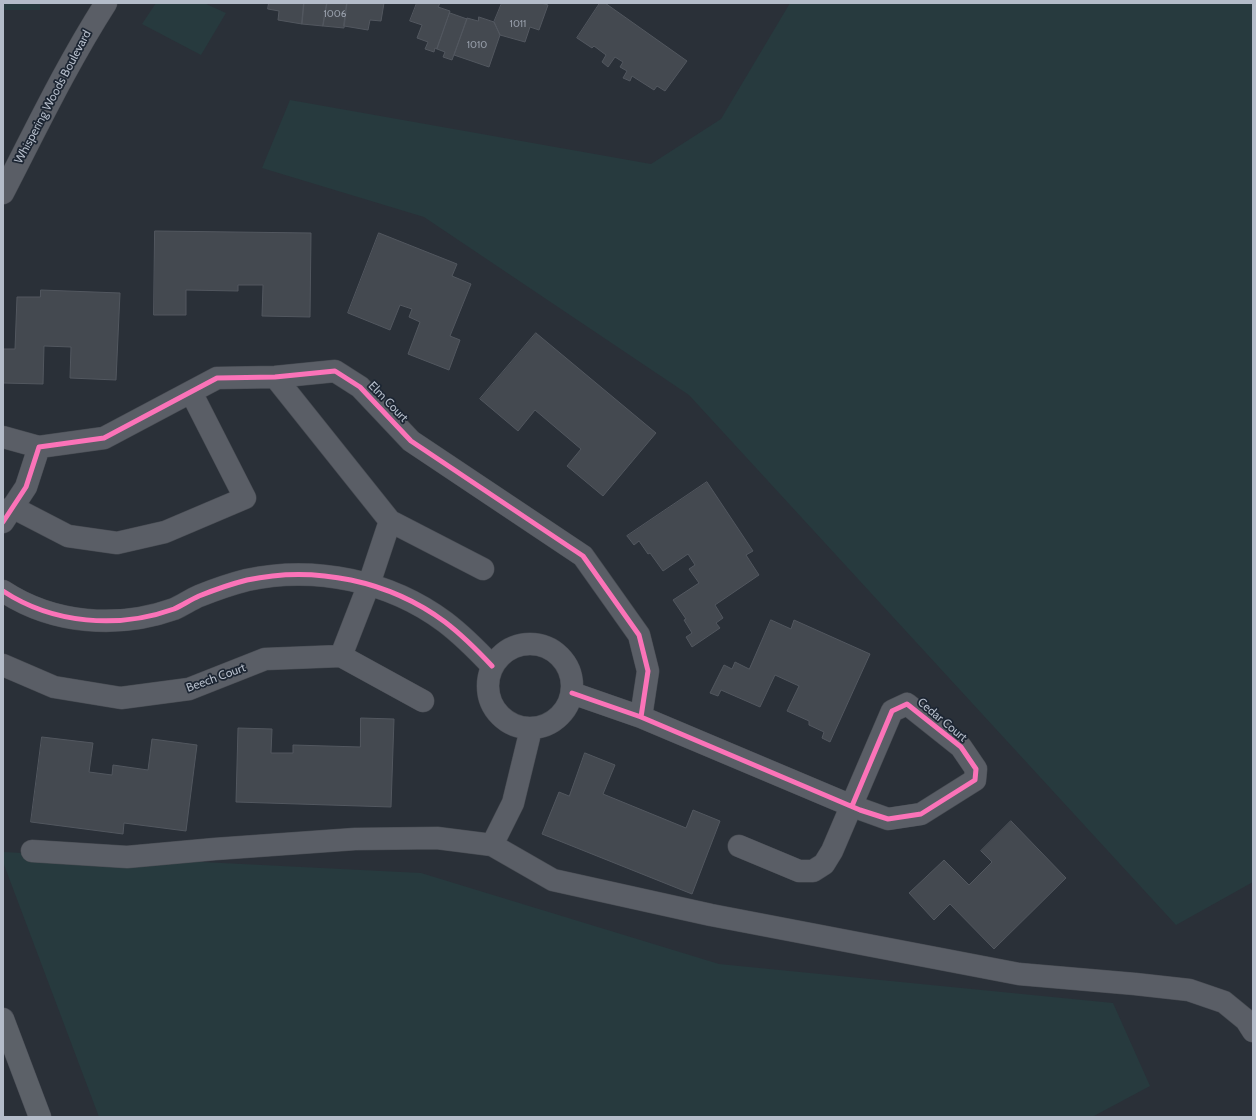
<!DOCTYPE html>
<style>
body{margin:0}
#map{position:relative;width:1256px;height:1120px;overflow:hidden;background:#2a3038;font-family:Cabin,sans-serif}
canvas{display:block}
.frame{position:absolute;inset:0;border:4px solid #b4bcc9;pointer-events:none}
</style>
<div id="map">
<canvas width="1256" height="1120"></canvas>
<div class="frame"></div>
</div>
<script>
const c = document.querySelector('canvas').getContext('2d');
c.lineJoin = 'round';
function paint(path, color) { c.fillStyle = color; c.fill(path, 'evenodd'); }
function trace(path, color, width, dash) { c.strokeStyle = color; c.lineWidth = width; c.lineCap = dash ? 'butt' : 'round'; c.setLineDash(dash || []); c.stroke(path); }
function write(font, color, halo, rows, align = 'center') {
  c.font = font + ' Cabin,sans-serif'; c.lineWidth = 3.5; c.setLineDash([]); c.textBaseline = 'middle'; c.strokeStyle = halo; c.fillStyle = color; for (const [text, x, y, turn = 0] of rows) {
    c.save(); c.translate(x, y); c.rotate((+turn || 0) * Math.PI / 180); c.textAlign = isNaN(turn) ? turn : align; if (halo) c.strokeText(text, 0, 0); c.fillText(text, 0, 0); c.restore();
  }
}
paint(new Path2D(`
 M3,3H40V10H3Z
 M156,3H204L226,13L201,55L142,24Z
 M790,3H1253V882L1176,925L689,395L424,217L262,168L290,100L651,164L721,119Z
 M3,852L421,873L719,964L1113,1003L1150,1086L1092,1117H99L3,862Z`), '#273a3e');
const building = new Path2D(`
 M269,3H304L302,24L278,20L279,11L268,9Z
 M304,3H327L323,26L302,24Z
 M327,3H347L344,28L323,26Z
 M347,3H384L381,21L370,20L368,30L344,26Z
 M417,3H440L438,7L450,11L437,49L435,48L434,52L425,49L428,42L417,38L422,25L410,21Z
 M502,3H541L548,5L539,30L530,27L525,42L500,35L494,22Z
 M600,3H605L687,61L665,91L657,86L654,90L632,76L630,81L623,78L627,71L620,67L623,62L615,57L608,67L602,62L606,55L594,46L592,48L577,38Z
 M450,13L467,19L452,60L443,57L445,52L437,49Z
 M479,17L494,22L500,35L489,67L454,55L467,18L478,21Z
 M155,231L311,233L310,317L262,316L263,285H238V291L186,290V315H154Z
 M379,233L457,264L452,276L471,284L450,336L460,340L449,370L408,354L420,322L409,317L412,309L400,305L390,330L348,313Z
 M41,290L120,293L116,380L70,378L71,347L44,346L43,384L3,383V349H15L17,297H40Z
 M536,333L656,433L603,496L567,466L581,449L535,410L518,431L480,399Z
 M707,482L753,551L746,555L759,575L715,605L723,618L716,623L720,628L692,647L686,637L692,633L684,620L686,619L673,600L699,583L689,569L695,565L688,554L663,571L650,553L648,554L639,541L634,545L627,536Z
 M771,620L791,629L794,620L870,654L830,742L822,738L824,732L809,725V721L787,711L799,686L775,675L760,707L721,690L718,696L710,693L724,665L732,669L735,662L749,669Z
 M361,718L394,719L391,807L236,802L238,728L272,729L271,753H293V745L360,747Z
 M42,737L93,743L89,772L112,775L113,765L148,770L152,739L197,745L186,831L124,823L123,834L31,822Z
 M585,753L615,765L603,794L686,828L693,810L720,821L692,894L542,834L559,792L569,796Z
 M1011,821L1066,878L994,949L950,904L934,920L909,893L944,860L969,885L992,862L981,851Z`);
paint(building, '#444950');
trace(building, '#52575f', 1);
const minor = new Path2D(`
 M3,193C36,129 67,64 106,3
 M275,377L390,521L483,569
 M3,437L39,447
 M12,507L68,536L117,543L165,532L245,498L191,392
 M3,522L26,487L39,447L104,438L217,378L275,377L335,371L360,387L411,441L583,556L639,635L648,671L641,717
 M3,591C53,624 118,629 174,609C183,605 190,600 199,596C214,590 231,584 247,580C315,565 390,581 445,622C462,635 477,650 492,666
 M488 686a42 42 0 1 1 84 0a42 42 0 1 1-84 0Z
 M341,656L369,584L390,521
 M3,665L54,687L121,698L189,689L265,659L341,656L423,701
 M572,693L641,717L852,806L888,819L921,814L975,780L976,769L961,747L907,704L892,711L832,851L824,864L813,871H799L739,846
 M492,845L513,803L531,729
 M32,851L127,857L215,849L355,839L437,838L492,845L553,880L711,915L1019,974L1135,984L1189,990L1224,1002L1246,1020L1253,1031`);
const major = new Path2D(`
 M3,1019L40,1117`);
trace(minor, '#484c53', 23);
trace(major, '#484c55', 23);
trace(minor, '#5a5e66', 22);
trace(major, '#5c6168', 22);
trace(new Path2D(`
 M3,522L26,487L39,447L104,438L217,378L275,377L335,371L360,387L411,441L583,556L639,635L648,671L641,717
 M3,591C53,624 118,629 174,609C183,605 190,600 199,596C214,590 231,584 247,580C315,565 390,581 445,622C462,635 477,650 492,666
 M572,693L641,717L860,810L888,819L921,814L975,780L976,769L961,747L907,704L892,711L852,806`), '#fb73b8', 5);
write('10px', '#989fab', null, [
 ["1006",335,14],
 ["1011",518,24],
 ["1010",477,45]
]);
write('12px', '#b4bcc9', '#1d2633', [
 ["Whispering Woods Boulevard",53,97,-62],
 ["Elm Court",388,402,46],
 ["Beech Court",216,678,-20],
 ["Cedar Court",942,720,40]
]);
</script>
